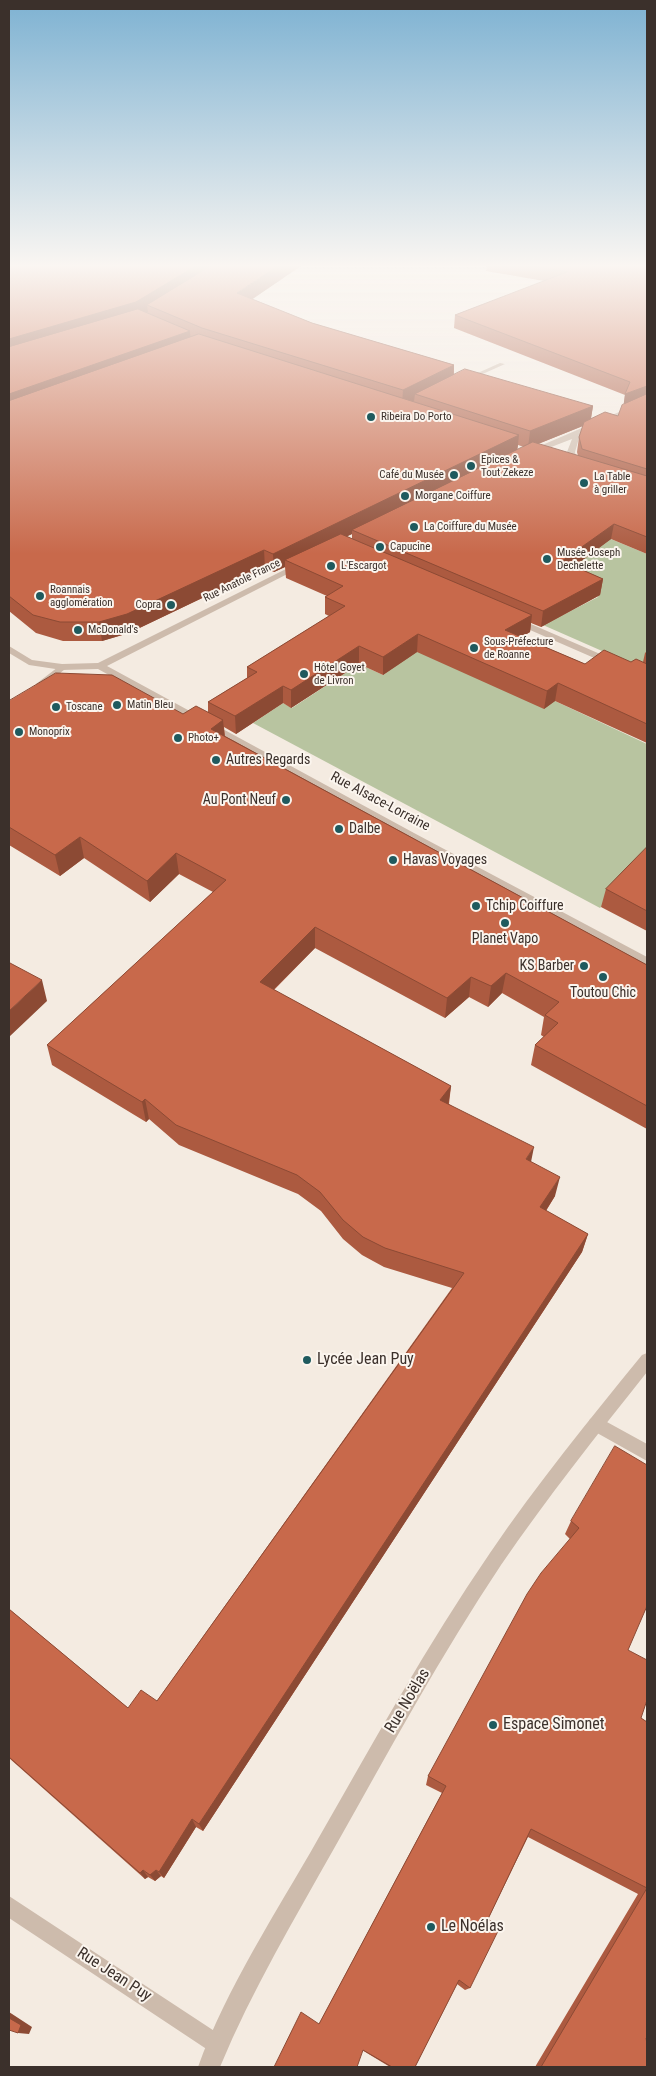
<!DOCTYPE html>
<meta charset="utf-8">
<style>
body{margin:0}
#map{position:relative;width:656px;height:2076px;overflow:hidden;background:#f4ebe1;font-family:"Roboto Condensed",sans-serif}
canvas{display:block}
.frame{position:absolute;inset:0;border:10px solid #3b302b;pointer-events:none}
</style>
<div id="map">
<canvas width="656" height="2076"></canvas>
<div class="frame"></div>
</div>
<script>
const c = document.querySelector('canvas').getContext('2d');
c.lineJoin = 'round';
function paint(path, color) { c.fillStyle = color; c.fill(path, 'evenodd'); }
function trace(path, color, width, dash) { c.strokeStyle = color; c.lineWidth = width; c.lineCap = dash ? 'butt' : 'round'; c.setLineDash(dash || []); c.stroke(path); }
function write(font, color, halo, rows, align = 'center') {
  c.font = font + ' "Roboto Condensed",sans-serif'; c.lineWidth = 4; c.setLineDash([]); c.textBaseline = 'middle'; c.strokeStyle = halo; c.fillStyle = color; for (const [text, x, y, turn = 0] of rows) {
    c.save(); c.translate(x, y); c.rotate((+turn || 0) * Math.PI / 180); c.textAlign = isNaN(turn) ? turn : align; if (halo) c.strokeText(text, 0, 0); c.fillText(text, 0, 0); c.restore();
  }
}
paint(new Path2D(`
 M606,537L647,554V666L643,669L543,625L598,597L596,593L553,574Z
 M423,647L555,701L647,744V861L600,908L253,723L283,703L292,708L359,664L383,675Z`), '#b8c4a0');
paint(new Path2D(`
 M62,664L67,667L65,669L42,688H36V684Z`), '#cdbbac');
paint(new Path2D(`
 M500,363L505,364L467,381L462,380Z
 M517,618L614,660L616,662L611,665L608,664L514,623V619Z
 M596,1416L647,1444V1461L590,1429L588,1424L590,1419Z
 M9,1896L225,2038L229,2045L225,2052L218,2056L211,2052L9,1918Z`), '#cdbbac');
paint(new Path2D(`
 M647,400V405L580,435L575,452L578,466H572L567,452L572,439L533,454L526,452Z
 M298,563L305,565L107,666L414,833L647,957V966L406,839L98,669L62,670L29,665L9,653V646L32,660L62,664L98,663Z
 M647,1353V1372C597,1435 547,1498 501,1565C441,1655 389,1751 336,1845C295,1918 252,1990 220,2067H198C227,1987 276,1913 318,1839C373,1743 427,1645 490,1553C537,1484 589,1420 642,1355Z`), '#cdbbac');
paint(new Path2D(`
 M9,264L252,299L312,323L454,365V374L593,406L591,419L618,416L624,404L625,395L454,328L455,315L544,281L486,271L487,264H647V554L611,539L574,566L603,579L600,595L541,627L531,623L530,632L522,637L585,664L643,662L645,653L647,651V743L555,701L544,709L417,652L383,675L359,664L291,708L283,703L236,734L224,727L225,736L647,965V1129L531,1065L535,1045L544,1037L541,1035L544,1017L502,993L488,1007L469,997L445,1018L315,948L274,990L451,1086L449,1104L531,1162L555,1196L546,1211L588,1234L582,1252L203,1831L196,1827L164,1878L161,1876L155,1881L148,1877L145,1879L9,1758V1609L128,1708L157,1701L452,1288L384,1267L362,1255L343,1239L321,1211L298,1194L179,1145L149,1119L146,1122L52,1065L47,1045L213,892L179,874L150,902L84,858L60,876L9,845V702L183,714L208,712V702L247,678V667L329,616L325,614V597L327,596L286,578L285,567L274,572L265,568L129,633L102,641H63L36,633L9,611ZM583,426L579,437L577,452L578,456L538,444ZM518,445L524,447L517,450ZM352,534V539L347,536Z
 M647,847V931L601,907L606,889Z
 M615,1446L628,1650L641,1718L647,1722V2038H646L647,2067H535L638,1894L528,1837L488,1919L470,1988L465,1990L457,1984L415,2067H390L319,2024L442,1793L426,1785L428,1776L570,1539L565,1534L571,1521Z`), '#ac5a40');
paint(new Path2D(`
 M199,264H225L147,305L148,312L137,318L9,356V339Z
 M281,264H304L238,309L237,293Z
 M190,331L191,347L9,412V394Z
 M454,365L453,382L415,394L414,401L402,407L403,390Z
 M647,386V399L623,409L625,394Z
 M593,406L590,423L528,448L530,431Z
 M519,435L517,453L352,530V534L292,563L285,560V567L274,572L273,554Z
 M614,524L611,539L560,577L562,561Z
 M264,550L265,568L129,633L102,641L99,622Z
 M603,579L600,595L541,627L543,611Z
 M532,615L530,632L503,647L505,630Z
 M418,634L417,652L383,675V657Z
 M359,646V664L291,708V690Z
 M558,683L555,701L544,709L547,691Z
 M283,686V703L236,734L235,716Z
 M223,720L225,741L211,729Z
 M80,837L84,858L60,876L55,855Z
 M176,853L179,874L150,902L147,881Z
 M315,927V948L261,1002L260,982Z
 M506,973L502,993L488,1007L491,986Z
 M471,977L469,997L445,1018L447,998Z
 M42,980L47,1001L9,1037V1011Z
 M451,1086L448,1106L440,1100Z
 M145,1099L149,1119L146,1122L142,1102Z
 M534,1147L530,1167L526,1159Z
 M560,1177L555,1196L536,1226L540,1207Z
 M588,1234L582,1252L203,1831L199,1824Z
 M192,1819L196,1827L164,1878L159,1872Z
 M143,1870L148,1877L145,1879L140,1873Z
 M156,1870L161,1876L155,1881L150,1875Z
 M9,2012L32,2027L29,2034L18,2033L9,2018Z`), '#8c4a34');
const building = new Path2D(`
 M9,264H199L136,302L9,339Z
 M214,264H281L237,293L312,323L454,365L403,390L202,328L147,305Z
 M520,264H647V386L625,394L630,382L455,315L567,272Z
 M138,309L190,331L9,394V347Z
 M199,334L519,435L273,554L264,550L127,614L99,622H60L33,615L9,596V401Z
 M465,369L593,406L530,431L415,394Z
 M647,394V469L582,449L579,437L584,422L605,412L618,416L622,405Z
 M533,442L647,476V537L614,524L562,561L603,579L543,611L352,530Z
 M341,534L532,615L505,630L585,664L604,650L631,662L636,659L647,664V724L558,683L547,691L418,634L383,657L359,646L291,690L283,686L235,716L208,702L257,672L247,667L345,606L325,597L343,586L285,560Z
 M56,673L112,675L183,714L196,706L223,720L211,729L647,965V1106L535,1045L558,1023L545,1015L559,1002L506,973L491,986L471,977L447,998L315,927L260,982L451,1086L440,1100L534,1147L526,1159L560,1177L540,1207L588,1234L199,1824L192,1819L159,1872L156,1870L150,1875L143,1870L140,1873L9,1757V1609L128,1708L141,1690L157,1701L464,1273L385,1248L363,1237L343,1220L320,1192L297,1175L176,1125L145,1099L142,1102L47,1045L226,880L176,853L147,881L80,837L55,855L9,827V701Z
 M647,847V911L606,889Z
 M10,963L42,980L9,1011V964Z
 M615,1446L647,1465V1606L628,1650L647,1660V1700L641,1718L647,1722V2038H646L647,2044V2067H541L647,1888L531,1829L488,1919L500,1927L470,1988L459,1980L415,2067H392L363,2050L357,2067H274L301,2012L319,2024L446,1786L428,1776L527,1594L541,1573L579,1528L571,1521Z
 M9,2018L21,2025L18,2033L9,2030Z`);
paint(building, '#c8694b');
trace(building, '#8c4a34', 1);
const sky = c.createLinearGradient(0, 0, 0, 554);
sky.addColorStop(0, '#7eb2d2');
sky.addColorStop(0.48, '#faf6f2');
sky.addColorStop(1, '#faf6f200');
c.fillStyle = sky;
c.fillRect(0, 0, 656, 554);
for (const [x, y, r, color] of [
 [371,417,5,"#1f5a5e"],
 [471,466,5,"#1f5a5e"],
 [454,475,5,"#1f5a5e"],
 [584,483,5,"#1f5a5e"],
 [405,496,5,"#1f5a5e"],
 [414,527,5,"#1f5a5e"],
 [380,547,5,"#1f5a5e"],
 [547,559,5,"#1f5a5e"],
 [331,566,5,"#1f5a5e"],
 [40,596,5,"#1f5a5e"],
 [171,605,5,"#1f5a5e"],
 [78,630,5,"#1f5a5e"],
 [474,648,5,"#1f5a5e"],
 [304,674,5,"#1f5a5e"],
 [117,705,5,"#1f5a5e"],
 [56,707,5,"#1f5a5e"],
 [19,732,5,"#1f5a5e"],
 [178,738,5,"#1f5a5e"],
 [216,760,5,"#1f5a5e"],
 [286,800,5,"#1f5a5e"],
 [339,829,5,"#1f5a5e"],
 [393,860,5,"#1f5a5e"],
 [476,906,5,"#1f5a5e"],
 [505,923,5,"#1f5a5e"],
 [584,966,5,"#1f5a5e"],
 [603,977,5,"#1f5a5e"],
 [307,1360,5,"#1f5a5e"],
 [493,1725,5,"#1f5a5e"],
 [431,1927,5,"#1f5a5e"]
]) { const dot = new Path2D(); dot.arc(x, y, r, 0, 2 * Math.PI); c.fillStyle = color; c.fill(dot); trace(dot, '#fbf5ee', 2); }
write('11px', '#3b302b', '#fbf5ee', [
 ["Ribeira Do Porto",381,417],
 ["Epices &",481,460],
 ["Tout Zekeze",481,473],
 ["Café du Musée",444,475,"right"],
 ["La Table",594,477],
 ["à griller",594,490],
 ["Morgane Coiffure",415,496],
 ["La Coiffure du Musée",424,527],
 ["Capucine",390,547],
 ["Musée Joseph",557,553],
 ["Dechelette",557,566],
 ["L'Escargot",341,566],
 ["Roannais",50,590],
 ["agglomération",50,603],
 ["Copra",161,605,"right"],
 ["McDonald's",88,630],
 ["Sous-Préfecture",484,642],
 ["de Roanne",484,655],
 ["Hôtel Goyet",314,668],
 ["de Livron",314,681],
 ["Matin Bleu",127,705],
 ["Toscane",66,707],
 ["Monoprix",29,732],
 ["Photo+",188,738]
], 'left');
write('11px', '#3b302b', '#fbf5ee', [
 ["Rue Anatole France",242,581,-26]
]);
write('14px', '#3b302b', '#fbf5ee', [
 ["Autres Regards",226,760],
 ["Au Pont Neuf",276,800,"right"],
 ["Dalbe",349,829],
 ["Havas Voyages",403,860],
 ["Tchip Coiffure",486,906],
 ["Planet Vapo",505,939,"center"],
 ["KS Barber",574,966,"right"],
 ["Toutou Chic",603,993,"center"]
], 'left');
write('14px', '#3b302b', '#fbf5ee', [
 ["Rue Alsace-Lorraine",380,802,28]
]);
write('16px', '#3b302b', '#fbf5ee', [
 ["Lycée Jean Puy",317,1360],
 ["Espace Simonet",503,1725],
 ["Le Noélas",441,1927]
], 'left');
write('16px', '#3b302b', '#fbf5ee', [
 ["Rue Noëlas",408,1701,-59],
 ["Rue Jean Puy",114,1975,33]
]);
</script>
